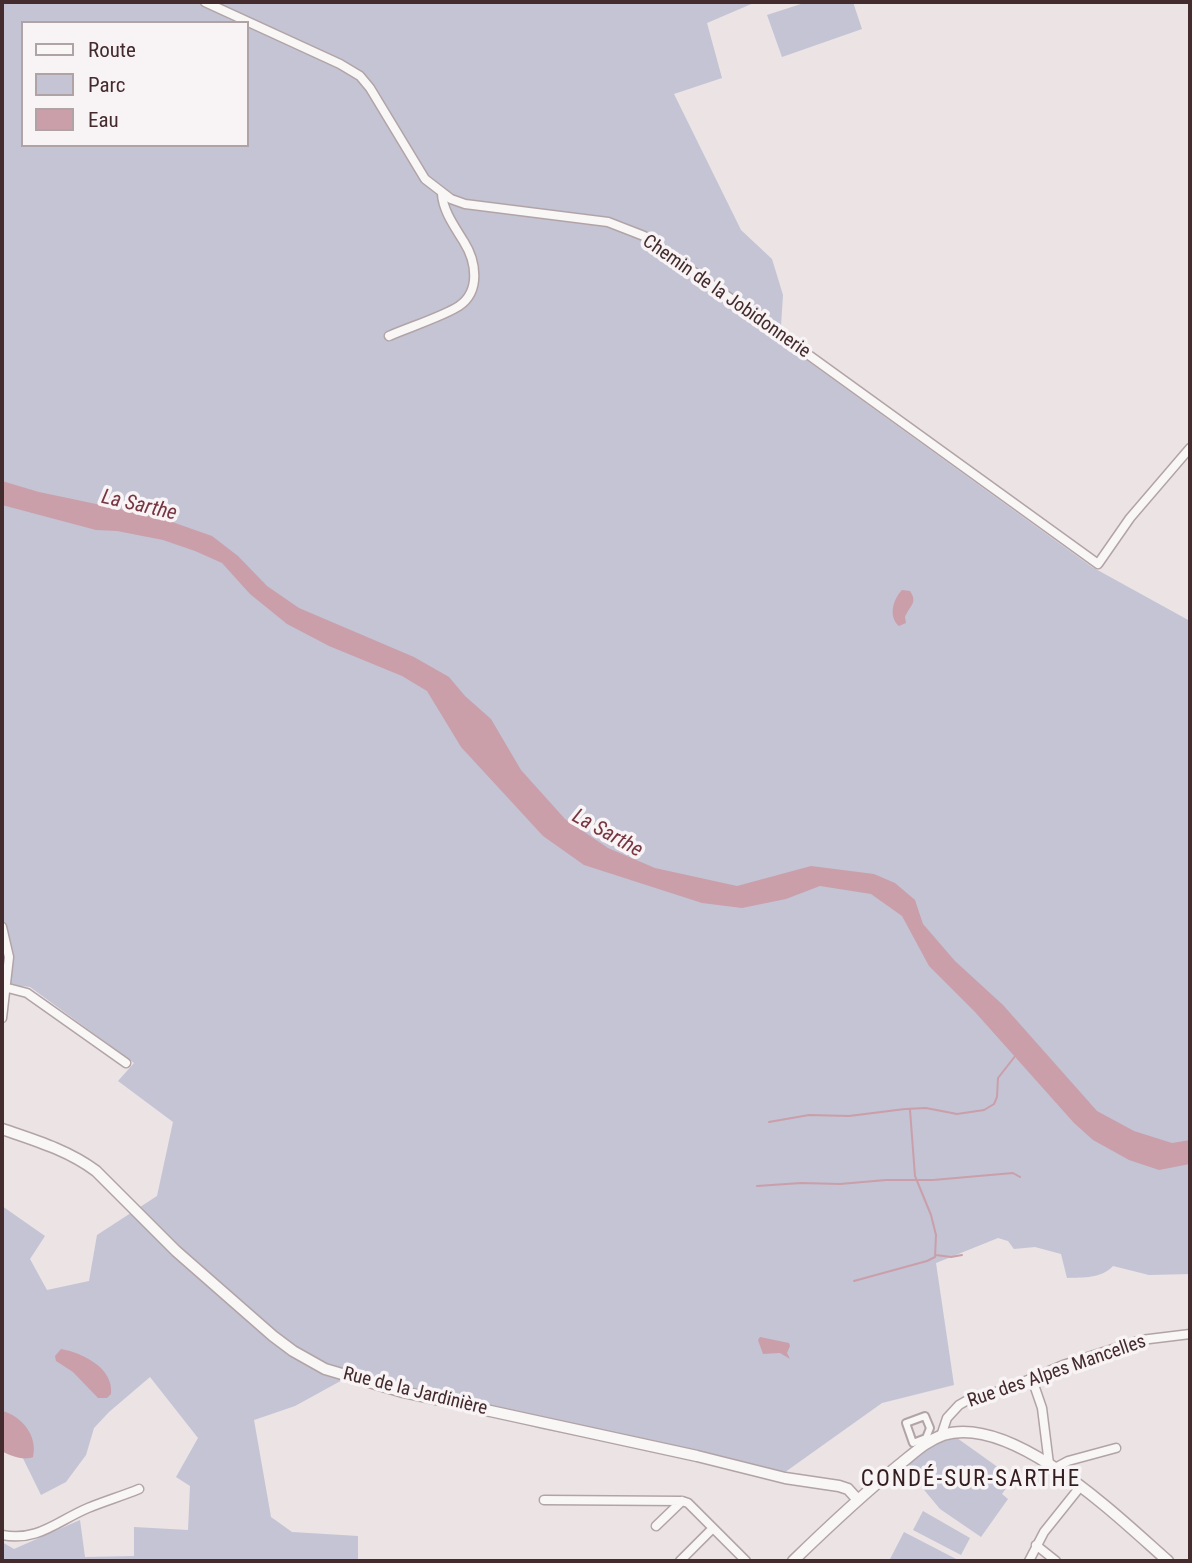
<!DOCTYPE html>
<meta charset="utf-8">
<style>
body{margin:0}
#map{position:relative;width:1192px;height:1563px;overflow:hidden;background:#ebe3e4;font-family:"Roboto Condensed",sans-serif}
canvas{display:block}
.frame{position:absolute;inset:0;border:4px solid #432b2e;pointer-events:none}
.legend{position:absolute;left:21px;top:21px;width:228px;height:126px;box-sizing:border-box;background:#f8f3f4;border:2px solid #b0a3a5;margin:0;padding:9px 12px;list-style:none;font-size:21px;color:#432b2e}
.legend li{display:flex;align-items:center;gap:14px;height:35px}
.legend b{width:35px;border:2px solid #b0a3a5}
</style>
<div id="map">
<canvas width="1192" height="1563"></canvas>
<div class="frame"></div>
<ul class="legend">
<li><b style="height:9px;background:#f9f6f6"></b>Route</li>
<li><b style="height:19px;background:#c4c4d5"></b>Parc</li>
<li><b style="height:19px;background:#ca9fa9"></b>Eau</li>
</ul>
</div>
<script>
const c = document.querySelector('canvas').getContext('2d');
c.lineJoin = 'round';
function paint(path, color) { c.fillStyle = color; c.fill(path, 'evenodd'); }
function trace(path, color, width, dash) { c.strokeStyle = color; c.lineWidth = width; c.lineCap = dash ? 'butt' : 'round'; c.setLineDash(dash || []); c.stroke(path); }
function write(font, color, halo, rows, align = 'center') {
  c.font = font + ' "Roboto Condensed",sans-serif'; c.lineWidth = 7; c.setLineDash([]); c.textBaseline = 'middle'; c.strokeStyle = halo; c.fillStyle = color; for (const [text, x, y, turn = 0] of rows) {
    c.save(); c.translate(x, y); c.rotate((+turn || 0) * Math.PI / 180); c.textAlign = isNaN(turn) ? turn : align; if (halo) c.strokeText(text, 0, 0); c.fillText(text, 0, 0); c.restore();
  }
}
paint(new Path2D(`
 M2,2H756L707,23L722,78L674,94L741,230L772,259L783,295L780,341L1092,567L1190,621V1274L1149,1275L1113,1266C1101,1279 1083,1277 1067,1278L1061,1254L1035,1247L1014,1249L1008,1241L998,1238L936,1263L954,1385L882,1403L781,1475L541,1429L414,1393L346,1378L295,1406L254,1420L271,1517L292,1532L358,1536V1561H2V1542L14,1549L80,1520L85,1557L134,1556V1527L188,1530L190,1486L176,1477L198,1438L150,1377L109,1412L94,1428L86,1455L66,1482L41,1495L13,1438L2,1435V1206L45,1236L30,1259L47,1290L89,1281L97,1235L157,1196L173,1122L118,1081L134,1063L30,987L11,985L8,963L2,964ZM23,23H247V145H23Z
 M807,2H853L862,29L782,57L767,15Z
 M957,1438L1013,1478L1002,1494L1008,1499L981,1537L940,1509L905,1467L937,1443Z
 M923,1511L970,1538L961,1555L913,1530Z
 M904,1532L960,1561H889Z`), '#c4c4d5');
paint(new Path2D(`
 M2,481L39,492L158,517L212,536L238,556L267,586L299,608L414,657L449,677L465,696L491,719L521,770L565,819L608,848L655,868L737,886L811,866L874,874L895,883L915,900L923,924L955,961L1003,1005L1097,1111L1134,1131L1172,1143L1190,1140V1164L1159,1170L1129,1160L1093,1140L1074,1123L975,1012L929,966L902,916L871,894L820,886L786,899L742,908L702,903L584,865L543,836L461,747L427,691L402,676L329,646L287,624L250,594L222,563L195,551L163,540L117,531L96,530L2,505Z
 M902,590L910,591C918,603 910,605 905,617L906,623L899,626C888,617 893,599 902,590Z
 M760,1337L789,1343L790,1346L787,1353L790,1359L780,1353L763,1354L758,1340Z
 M61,1349C84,1353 114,1369 111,1394L107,1398H98L73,1372L56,1361L55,1356Z
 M2,1411C22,1416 38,1436 33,1457C24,1461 10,1456 2,1451Z`), '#ca9fa9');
trace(new Path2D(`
 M769,1122L809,1115L849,1116L905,1109L926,1108L957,1114L984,1110L994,1104L997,1097L998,1078L1016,1055
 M757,1186L801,1183L840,1184L886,1180H933L1013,1173L1020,1177
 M936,1255L951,1257L962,1255
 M854,1281L927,1261L935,1257L936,1235L931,1215L915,1176L910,1110`), '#ca9fa9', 2);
const pedestrian = new Path2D(`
 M925,1416L930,1428L926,1438L913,1443L906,1423Z`);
const minor = new Path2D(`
 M205,2L340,64L360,76L370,88L425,179L451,199L465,204L608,222L644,236L1098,564L1130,518L1190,448
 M389,336C407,328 444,316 459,306C481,291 476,261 464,242C455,227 443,211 442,194
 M2,927L9,957L2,1018
 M4,987L27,993L126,1063
 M1032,1379L1042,1408L1049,1464
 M941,1436L947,1418L959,1405L966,1401L1009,1388L1063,1365L1141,1340L1190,1334
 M1055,1468L1068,1461L1116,1448
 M544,1500L682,1501L688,1503L746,1561
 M656,1526L682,1501
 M2,1535C38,1542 57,1521 88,1508C105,1501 122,1496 139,1489
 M1036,1545L1056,1561
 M680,1561L713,1528
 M1029,1561L1044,1532L1080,1487`);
const tertiary = new Path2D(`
 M2,1129C34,1140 68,1150 96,1171L176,1251L273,1336L293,1351L325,1369L403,1392L697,1456L785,1478L839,1486L848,1489L858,1500
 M793,1561C827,1528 862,1495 899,1465C913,1454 926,1441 943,1435C1013,1413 1120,1519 1168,1561`);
trace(pedestrian, '#b2a4a6', 10);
trace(minor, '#b2a4a6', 11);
trace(tertiary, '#b2a4a6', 13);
trace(pedestrian, '#f9f6f6', 6);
trace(minor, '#f9f6f6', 8);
trace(tertiary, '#f9f6f6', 10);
write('19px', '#432b2e', '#f8f3f4', [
 ["Chemin de la Jobidonnerie",726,297,35],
 ["Rue des Alpes Mancelles",1057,1372,-19],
 ["Rue de la Jardinière",415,1392,14]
]);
write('italic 21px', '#773542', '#f8f3f4', [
 ["La Sarthe",139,506,13],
 ["La Sarthe",607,834,29]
]);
c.letterSpacing = '2px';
write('23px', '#341d1f', '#f8f3f4', [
 ["CONDÉ-SUR-SARTHE",971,1480]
]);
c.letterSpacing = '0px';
</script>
